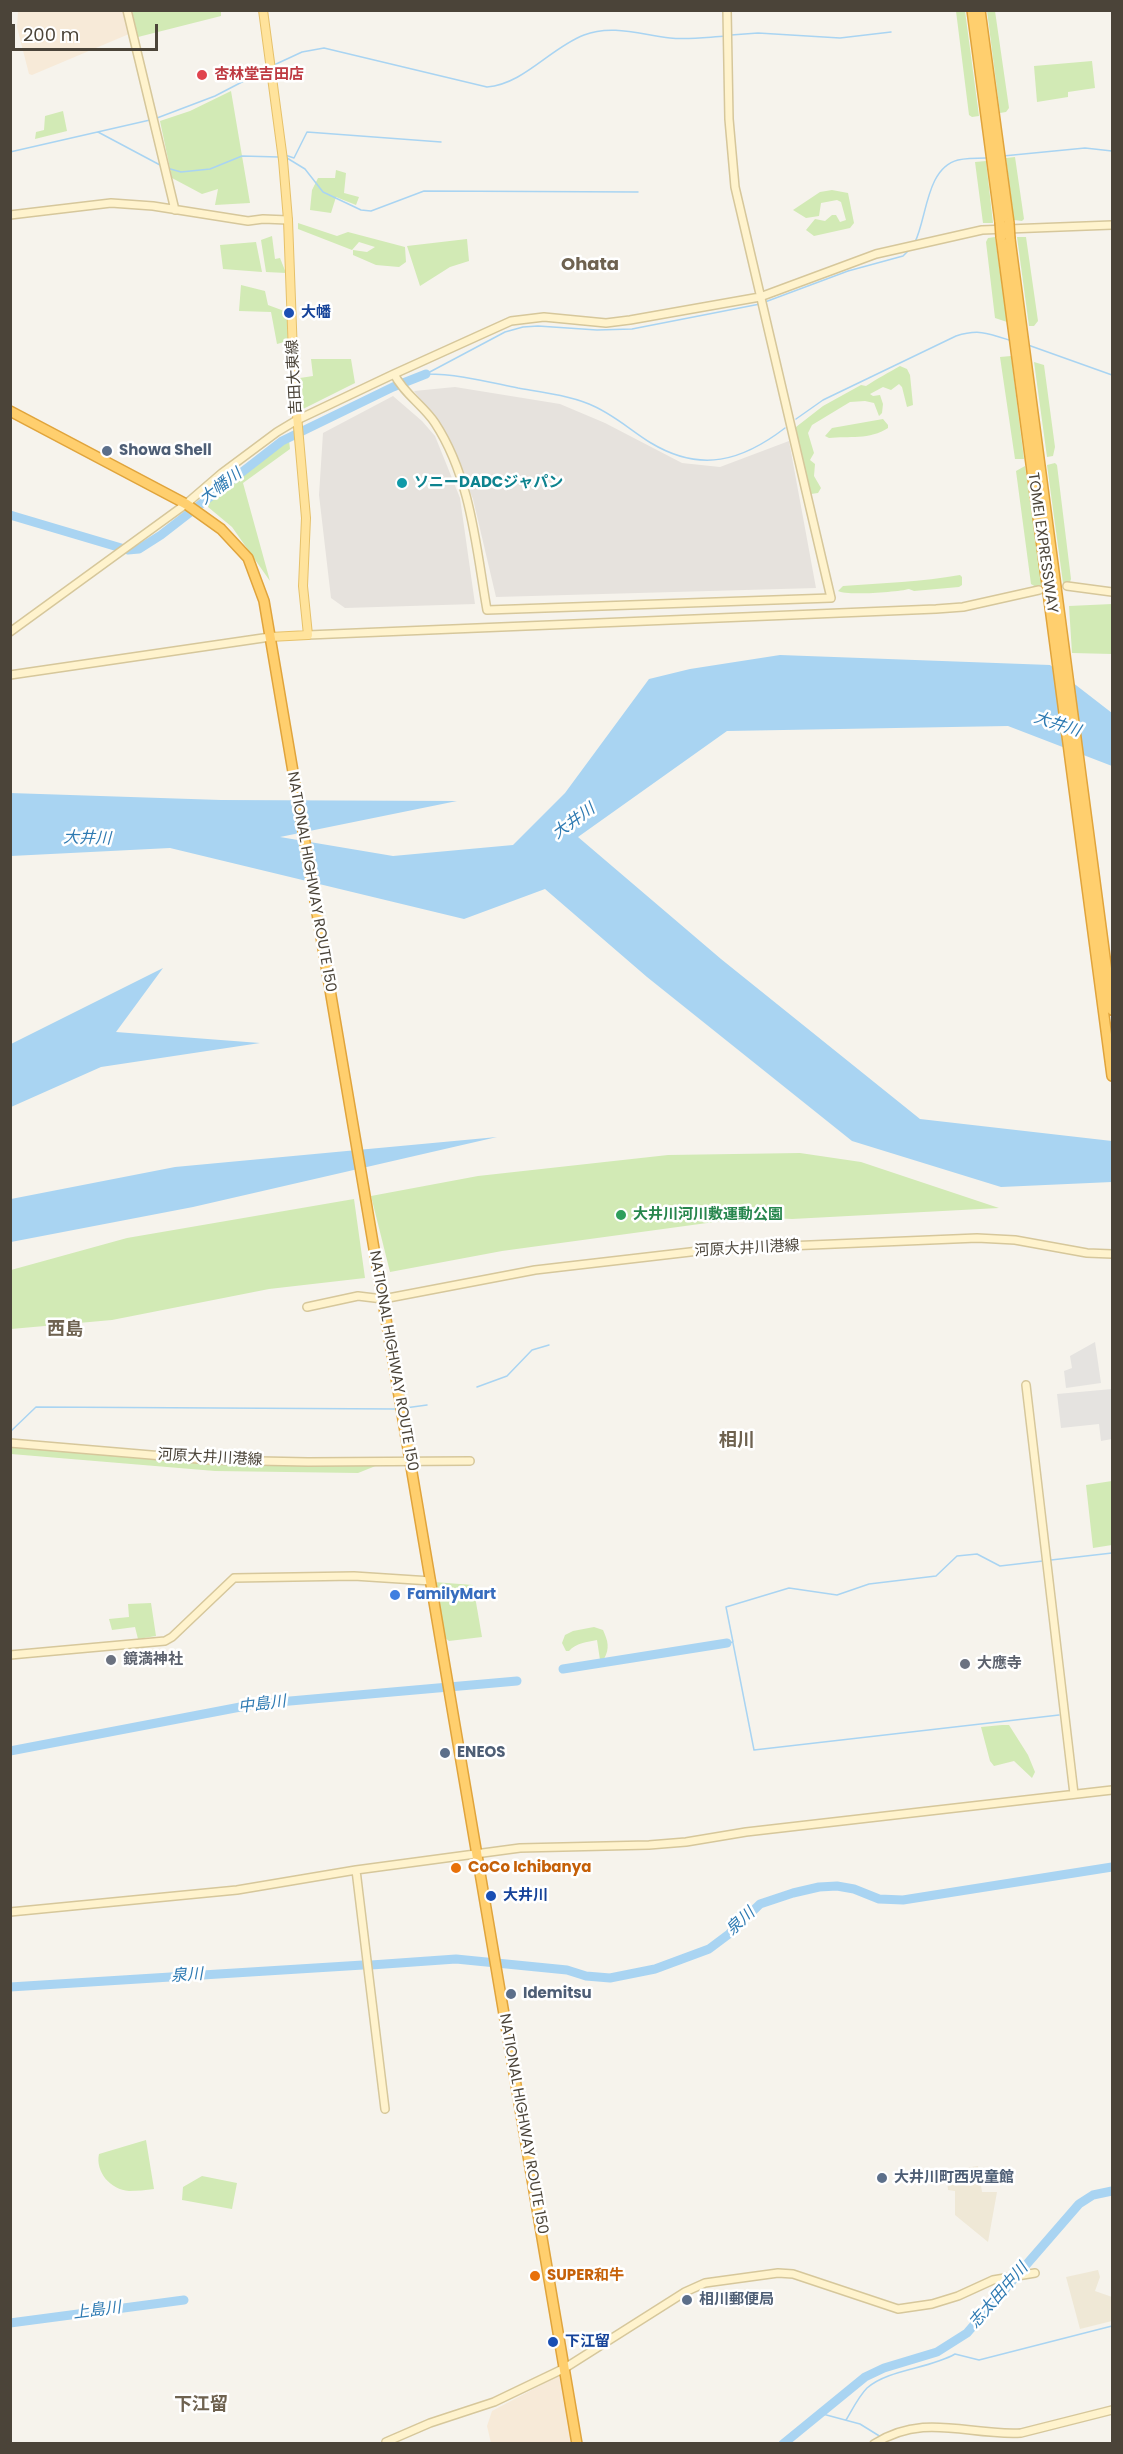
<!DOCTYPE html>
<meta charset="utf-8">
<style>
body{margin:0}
#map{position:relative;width:1123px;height:2454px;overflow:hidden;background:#f6f3ec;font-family:Poppins,sans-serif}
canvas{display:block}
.frame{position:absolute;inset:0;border:12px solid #4b4439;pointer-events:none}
.scale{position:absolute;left:12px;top:24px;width:146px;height:27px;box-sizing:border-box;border:3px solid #4b4439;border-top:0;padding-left:8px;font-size:18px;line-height:21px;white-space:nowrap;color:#4b4439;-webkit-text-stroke:4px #fff;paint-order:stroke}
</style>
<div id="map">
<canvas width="1123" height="2454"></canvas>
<div class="frame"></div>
<div class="scale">200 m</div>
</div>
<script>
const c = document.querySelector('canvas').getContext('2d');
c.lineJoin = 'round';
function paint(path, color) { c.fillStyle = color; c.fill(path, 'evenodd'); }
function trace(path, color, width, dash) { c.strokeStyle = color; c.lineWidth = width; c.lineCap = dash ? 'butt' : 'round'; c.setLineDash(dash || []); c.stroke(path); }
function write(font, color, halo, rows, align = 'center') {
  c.font = font + ' Poppins,"Noto Sans JP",sans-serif'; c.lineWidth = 5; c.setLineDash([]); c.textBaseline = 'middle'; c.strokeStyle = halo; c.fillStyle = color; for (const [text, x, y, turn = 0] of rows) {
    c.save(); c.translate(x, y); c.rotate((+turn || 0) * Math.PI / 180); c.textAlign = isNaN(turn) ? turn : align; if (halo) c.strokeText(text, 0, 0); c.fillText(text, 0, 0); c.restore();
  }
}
paint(new Path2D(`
 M18,11H123L129,34L32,75L29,74L17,27Z
 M558,2376L561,2380L572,2443H491L487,2426L492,2411Z`), '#f7ead8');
paint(new Path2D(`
 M455,387L560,404L605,423L682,463L720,467L789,441L816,588L496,597L473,499L444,431L414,391Z
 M393,396L422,421L435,436L460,498L475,604L345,608L331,598L319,495L323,433Z`), '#e6e2dd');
paint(new Path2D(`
 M978,2166L982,2192H997L988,2242L955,2215V2191L948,2190L946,2171Z
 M1098,2270L1100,2277L1095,2291L1112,2297V2321L1080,2329L1066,2277Z`), '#efe8d6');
paint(new Path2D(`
 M132,11H221V16L138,37Z
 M956,11H965L979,116L972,117L969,115Z
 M987,11H995L1009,108L1006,112L1000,113Z
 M1092,61L1095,88L1068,92V97L1037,102L1034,66Z
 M231,91L250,203L215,205L218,189L202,194L172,178L160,121L190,111Z
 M63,111L67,131L35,139L36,132L44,130L45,116Z
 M1015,157L1024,219L1022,221L1014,220L1006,158Z
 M986,161L993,223H983L975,162Z
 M336,170L346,173L344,193L359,197L356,205L336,197L331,213L310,210L312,190L318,178H335Z
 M832,190L848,193L854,223L850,228L814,236L806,230L815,219L825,221L832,215H836L840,222L846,220L841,202L837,200L821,203L819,216L806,218L793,210L820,192Z
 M298,223L337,236L348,232L405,247L406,262L399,267L376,265L353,255V250L367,252L375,247L359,242L352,250L298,229Z
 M272,236L275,259L280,258L286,273L266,272L261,240Z
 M995,237L1007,322L995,318L986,242L988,238Z
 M1017,237H1026L1038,321L1034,326H1029Z
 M467,239L469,261L450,267L420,286L407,246Z
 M256,242L262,272L223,269L220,245Z
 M241,285L265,291L268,305L287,312L288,341L277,344L271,312L239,311Z
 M1011,356L1024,459H1015L1000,357Z
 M311,359H351L355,383L303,409L300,378L313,376Z
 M1034,362L1044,365L1055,447L1053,456L1047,457Z
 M900,366L907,369L910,375L913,405L907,407L902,387L899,384L891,390L883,387L870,394L873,396L880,395L883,404L882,413L879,416L874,403L865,401L850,402L812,425L808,433L814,453L810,460L815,464L814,476L821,488L818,493L811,494L796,434V427L823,406L861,385L866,386C878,378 888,373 900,366Z
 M883,419L888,425V428C870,440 848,436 829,438L825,436L832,428Z
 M289,440L290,449L243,483L270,581L232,527L202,502L262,455Z
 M1055,463L1057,465L1071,579L1070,582L1063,583L1047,465Z
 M1025,466L1043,586L1036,587L1031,584L1016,471Z
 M960,575L962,577V585L959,587L914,591L909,589C898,592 846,596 838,591L843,586C882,583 922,582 960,575Z
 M1112,604V654L1072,653L1069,606Z
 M800,1153L861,1162L999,1208L792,1219L751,1217L502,1251L390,1272L371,1196L478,1176L668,1155Z
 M354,1199L365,1278L269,1289L112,1320L11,1329V1270L127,1238Z
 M11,1445L225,1463L378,1465L358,1473L215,1471L11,1454Z
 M1112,1481V1545L1093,1548L1086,1485Z
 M434,1582L473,1585L482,1637L449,1641L444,1637Z
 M151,1603L156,1636L138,1639L135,1627L112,1630L109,1619L129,1617L128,1604Z
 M594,1627L603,1630C608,1641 610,1648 604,1659L600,1660L597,1640C587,1642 576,1643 569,1651H566L562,1643L565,1635L573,1631Z
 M1002,1725H1009L1028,1755L1035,1772L1032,1778L1014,1761L994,1766L990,1761L981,1727Z
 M146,2140L154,2189C146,2190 137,2191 129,2191C111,2190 95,2172 99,2154Z
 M202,2176L237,2183L232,2209L182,2200L183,2187Z`), '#d2eab5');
paint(new Path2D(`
 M1095,1342L1101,1383L1066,1388L1064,1371L1072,1368L1070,1356Z
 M1112,1389V1439L1101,1441L1099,1424L1061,1428L1057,1394Z`), '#e5e3e0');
paint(new Path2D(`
 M780,655L1050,665L1112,713V766L1008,726L727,731L578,837L721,959L920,1119L1112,1141V1182L1001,1187L852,1141L647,977L545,889L464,919L170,848L11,856L10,793L221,800L457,801L280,837L393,856L513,845L565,793L649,679L690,669Z
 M163,968L116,1032L260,1043L101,1067L11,1107V1044Z
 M497,1137L193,1207L11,1242V1199L175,1167Z`), '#a9d4f2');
trace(new Path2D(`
 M731,35L758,33L840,38L891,32
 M274,65L302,52L324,48L487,87C524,84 550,48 584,35C612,24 642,35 670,38C689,40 708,37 726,36
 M157,118L215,96L267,69
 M98,132L160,165
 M10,152L150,120
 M285,155L294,158L307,132L441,142
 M1003,156L1085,148L1112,151
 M287,158L305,169L323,192L361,210L371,211L424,191L638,192
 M167,168L181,172L210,169L242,156L279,157
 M915,242C927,218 926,168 958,160C967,158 977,158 986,158
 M765,302L848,271L903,256L911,248
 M1028,345L1112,375
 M426,374L505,332L523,327L538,326L597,330L632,329L760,304
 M427,374C458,374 488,382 518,388C541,392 567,395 589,404C612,413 630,430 651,443C701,473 742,461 785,428
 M796,419L823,400L956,336C978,329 988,333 1009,340
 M477,1387L507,1376L532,1350L549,1345
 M405,1408L427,1405
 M10,1432L36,1407L397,1409
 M1051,1560L1112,1553
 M727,1643L733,1642L726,1607L789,1588L837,1595L869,1584L936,1576L957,1556L977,1554L1000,1566L1043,1561
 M733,1643L754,1750L1059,1715
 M819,2413L860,2424L881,2437
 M846,2420C852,2410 859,2396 867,2388C889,2369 929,2369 955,2354L979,2360L1112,2326`), '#a9d4f2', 1.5);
trace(new Path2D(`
 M10,515L128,550L139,549L161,535L282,441L393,387L426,374
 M563,1669L727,1643
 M10,1751L256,1704L517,1681
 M371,1965L456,1959L567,1970L586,1976L610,1978L655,1969L709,1949L729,1934L760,1904L793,1893L819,1887L837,1886L854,1889L879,1899L903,1900L1112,1867
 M10,1987L363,1965
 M10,2323L184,2300
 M783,2444L865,2377L884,2368L937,2352L967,2333L1079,2204L1093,2195L1112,2191`), '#a9d4f2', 9);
const secondary = new Path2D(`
 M127,10L175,210
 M10,215L111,203L153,206L248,221L263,219L288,220
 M394,374C404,394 423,405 435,423C471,478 476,547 487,610L831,598L735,187L729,119L727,10
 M1067,586L1112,592
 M10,632L186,504L222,473L277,432L297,420L394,374L511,321L544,317L606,323L630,320L760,297L876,254L982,230L1112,225
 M308,635L936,609L963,607L1039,590
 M10,675L270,637
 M307,1307L358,1296L383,1299L535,1270L716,1249L977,1238L1015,1240L1087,1253L1112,1254
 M1026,1385L1074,1794
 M10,1443L210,1460L308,1462L470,1461
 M10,1655L165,1641L172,1637L234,1578L354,1576L431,1581
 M356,1870L385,2109
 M10,1912L237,1890L356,1870L520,1848L649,1845L686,1842L746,1832L1112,1790
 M386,2442L430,2423L494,2402L565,2368L685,2292L705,2283L778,2273L793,2274L898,2309L932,2304L958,2296L993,2280L1035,2273
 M874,2444C925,2412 967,2436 1021,2433L1112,2410`);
const primary = new Path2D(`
 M263,10L283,160L288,220L294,381L306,518L303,586L308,635L270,637`);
const highway = new Path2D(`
 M972,10L1000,222
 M980,10L1009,223
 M1001,237L1112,1076
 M1010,239L1112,1010
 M10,411L186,504L221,529L248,558L264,601L577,2444`);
trace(secondary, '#d6c79b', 10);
trace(primary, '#e6c16a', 10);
trace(highway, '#e0a43c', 12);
trace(secondary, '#fff3cd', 7);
trace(primary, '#ffe39c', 8);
trace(highway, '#ffcf6e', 9);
const highwayBridge = new Path2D(`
 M1000,222L1001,237
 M1009,223L1010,239`);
trace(highwayBridge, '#e0a43c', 12, []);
trace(highwayBridge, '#ffcf6e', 9);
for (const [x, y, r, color] of [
 [202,75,6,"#e0444e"],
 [289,313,6,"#1a4fb4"],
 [107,451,6,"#5c6f8a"],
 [402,483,6,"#0f9aa8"],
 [621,1215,6,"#2e9e5b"],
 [395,1595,6,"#3f7fe0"],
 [111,1660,6,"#6b7280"],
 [965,1664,6,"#6b7280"],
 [445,1753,6,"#5c6f8a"],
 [456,1868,6,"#e8710a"],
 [491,1896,6,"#1a4fb4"],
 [511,1994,6,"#5c6f8a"],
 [882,2178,6,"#5c6f8a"],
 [535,2276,6,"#e8710a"],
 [687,2300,6,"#5c6f8a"],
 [553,2342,6,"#1a4fb4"]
]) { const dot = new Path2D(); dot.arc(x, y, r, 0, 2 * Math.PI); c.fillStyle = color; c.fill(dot); trace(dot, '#fff', 2); }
write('bold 15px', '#be3a42', '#fff', [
 ["杏林堂吉田店",214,75]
], 'left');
write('bold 15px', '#164399', '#fff', [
 ["大幡",301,313],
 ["大井川",503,1896],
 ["下江留",565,2342]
], 'left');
write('15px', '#4b4439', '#fff', [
 ["吉田大東線",295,377,-93],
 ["TOMEI EXPRESSWAY",1042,543,82],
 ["NATIONAL HIGHWAY ROUTE 150",311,882,80],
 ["河原大井川港線",747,1249,-3],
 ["NATIONAL HIGHWAY ROUTE 150",393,1361,80],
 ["河原大井川港線",210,1458,3],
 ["NATIONAL HIGHWAY ROUTE 150",523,2124,80]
]);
write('bold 15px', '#4e5e75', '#fff', [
 ["Showa Shell",119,451],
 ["ENEOS",457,1753],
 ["Idemitsu",523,1994],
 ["大井川町西児童館",894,2178],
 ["相川郵便局",699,2300]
], 'left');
write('bold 15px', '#0d838f', '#fff', [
 ["ソニーDADCジャパン",414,483]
], 'left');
write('bold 15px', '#27864d', '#fff', [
 ["大井川河川敷運動公園",633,1215]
], 'left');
write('bold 15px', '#366cbe', '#fff', [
 ["FamilyMart",407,1595]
], 'left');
write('bold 15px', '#5b616d', '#fff', [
 ["鏡満神社",123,1660],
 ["大應寺",977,1664]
], 'left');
write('bold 15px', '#c56008', '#fff', [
 ["CoCo Ichibanya",468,1868],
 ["SUPER和牛",547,2276]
], 'left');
write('italic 16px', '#2e7ab2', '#fff', [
 ["大幡川",221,487,-37],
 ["大井川",1057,725,18],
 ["大井川",574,822,-36],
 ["大井川",87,839,1],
 ["中島川",262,1705,-7],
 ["泉川",741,1922,-43],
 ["泉川",187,1976,-4],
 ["志太田中川",999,2296,-49],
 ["上島川",97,2311,-7]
]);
write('bold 18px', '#6e6250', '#fff', [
 ["Ohata",590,265],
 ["西島",65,1330],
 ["相川",737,1441],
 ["下江留",201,2405]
]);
</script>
